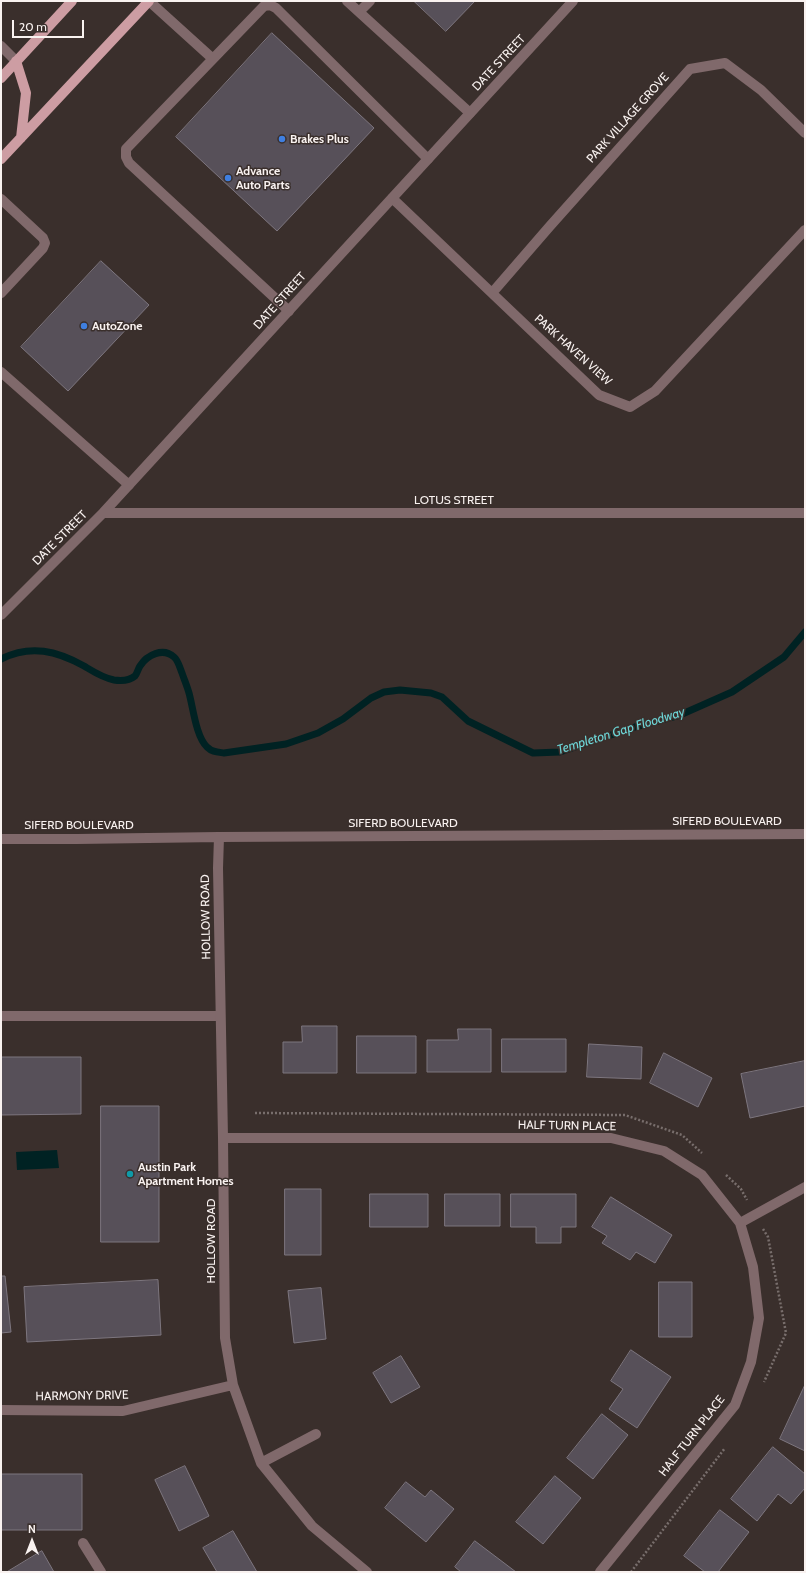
<!DOCTYPE html>
<style>
body{margin:0}
#map{position:relative;width:806px;height:1573px;overflow:hidden;background:#3a2f2c;font-family:Cabin,sans-serif}
canvas{display:block}
.frame{position:absolute;inset:0;border:2px solid #f9f2f0;pointer-events:none}
.north{position:absolute;left:12px;top:1521px;width:40px;height:40px;-webkit-text-stroke:3px #3a2f2c;paint-order:stroke;rotate:0deg;font-size:11px;font-weight:700;line-height:16px;text-align:center;color:#f9f2f0}
.north::after{content:'';display:block;margin:auto;width:14px;height:18px;background:#f9f2f0;clip-path:polygon(50% 0,100% 100%,50% 72%,0 100%)}
.scale{position:absolute;left:12px;top:20px;width:72px;height:18px;box-sizing:border-box;border:2px solid #f9f2f0;border-top:0;padding-left:5px;font-size:12px;line-height:14px;white-space:nowrap;color:#f9f2f0;-webkit-text-stroke:3px #3a2f2c;paint-order:stroke}
</style>
<div id="map">
<canvas width="806" height="1573"></canvas>
<div class="frame"></div>
<div class="north">N</div>
<div class="scale">20 m</div>
</div>
<script>
const c = document.querySelector('canvas').getContext('2d');
c.lineJoin = 'round';
function paint(path, color) { c.fillStyle = color; c.fill(path, 'evenodd'); }
function trace(path, color, width, dash) { c.strokeStyle = color; c.lineWidth = width; c.lineCap = dash ? 'butt' : 'round'; c.setLineDash(dash || []); c.stroke(path); }
function write(font, color, halo, rows, align = 'center') {
  c.font = font + ' Cabin,sans-serif'; c.lineWidth = 3; c.setLineDash([]); c.textBaseline = 'middle'; c.strokeStyle = halo; c.fillStyle = color; for (const [text, x, y, turn = 0] of rows) {
    c.save(); c.translate(x, y); c.rotate((+turn || 0) * Math.PI / 180); c.textAlign = isNaN(turn) ? turn : align; if (halo) c.strokeText(text, 0, 0); c.fillText(text, 0, 0); c.restore();
  }
}
paint(new Path2D(`
 M57,1150L59,1168L17,1170L16,1152Z`), '#002223');
trace(new Path2D(`
 M1,659C31,644 57,651 84,666C94,672 103,678 114,680C121,681 129,681 135,676C137,674 138,669 140,666C147,655 163,647 174,657C178,660 180,668 182,673C184,679 187,686 189,693C193,707 196,737 207,747C212,752 217,752 224,753L286,744L318,733L343,719L371,698L384,692L400,690L431,693L442,697L468,721L533,753L560,752L635,727L680,715L732,692L784,657L805,632`), '#002223', 7);
const building = new Path2D(`
 M414,1H475L446,31Z
 M272,33L374,128L277,231L176,137Z
 M101,261L149,305L68,391L21,347Z
 M302,1026H337V1073H283V1042H302Z
 M458,1029H491V1072H427V1040H458Z
 M357,1036H416V1073H357Z
 M502,1039H566V1072H502Z
 M589,1044L642,1047L641,1079L587,1077Z
 M664,1053L712,1078L698,1107L650,1083Z
 M1,1057H81V1114L1,1115Z
 M805,1061V1106L750,1118L741,1074Z
 M101,1106H159V1242H101Z
 M285,1189H321V1255H285Z
 M370,1194H428V1227H370Z
 M445,1194H500V1226H445Z
 M511,1194H576V1227H561V1243H536V1227H511Z
 M611,1197L672,1235L655,1263L636,1252L630,1260L602,1243L607,1236L592,1227Z
 M1,1276H5L11,1332L1,1333Z
 M158,1280L161,1335L27,1342L24,1287Z
 M659,1282H692V1337H659Z
 M321,1288L326,1339L294,1343L288,1291Z
 M631,1350L671,1377L637,1428L609,1409L623,1389L611,1381Z
 M401,1356L420,1387L391,1403L373,1373Z
 M805,1385V1451L780,1439Z
 M602,1414L628,1435L593,1479L567,1458Z
 M773,1447L805,1474V1488L791,1504L778,1494L757,1521L731,1499Z
 M185,1466L209,1516L179,1531L155,1480Z
 M1,1474H82V1530H1Z
 M555,1476L581,1498L543,1544L516,1522Z
 M406,1482L425,1497L431,1490L454,1509L426,1542L385,1508Z
 M720,1510L749,1532L718,1572H705L684,1556Z
 M233,1531L257,1572H217L203,1548Z
 M475,1541L516,1572H461L455,1567Z
 M42,1551L54,1572H7Z`);
paint(building, '#575059');
trace(building, '#7d767f', 1);
trace(new Path2D(`
 M255,1113L625,1115L682,1135L702,1153
 M726,1175L741,1189L747,1200
 M763,1229L768,1237L786,1333L764,1382
 M631,1572L725,1448`), '#786e6c', 2.5, [2, 2]);
trace(new Path2D(`
 M149,1L213,59
 M347,1L470,113
 M359,12L370,1
 M1,46L16,61
 M1,199L43,238L45,243L43,248L1,293
 M289,311L129,163L126,157V149L264,6L270,5L276,8L428,159
 M1,372L129,485
 M1,1016H220
 M83,1543L101,1572`), '#80696b', 10);
trace(new Path2D(`
 M392,198L599,395L630,407L655,391L805,230
 M492,293L550,226L690,69L725,63L761,90L805,133
 M103,513H805
 M1,615L103,513L573,1
 M219,837L218,868L223,1138L225,1338L233,1385L261,1463L312,1526L367,1572
 M1,839H77L219,837L805,834
 M223,1138H611L664,1151L702,1175L740,1223L753,1267L759,1318L751,1362L735,1405L600,1572
 M740,1223L805,1187
 M1,1410L123,1411L233,1385
 M261,1463L316,1434`), '#80696b', 10);
trace(new Path2D(`
 M16,61L26,93L21,138
 M1,78L72,1
 M1,159L149,1`), '#cd9da3', 10);
for (const [x, y, r, color] of [
 [282,139,4,"#3f7fe0"],
 [228,178,4,"#3f7fe0"],
 [84,326,4,"#3f7fe0"],
 [130,1174,4,"#0f9aa8"]
]) { const dot = new Path2D(); dot.arc(x, y, r, 0, 2 * Math.PI); c.fillStyle = color; c.fill(dot); trace(dot, '#3a2f2c', 1.5); }
write('12px', '#f9f2f0', '#3a2f2c', [
 ["DATE STREET",499,63,-47],
 ["PARK VILLAGE GROVE",628,118,-48],
 ["DATE STREET",280,301,-48],
 ["PARK HAVEN VIEW",573,350,42],
 ["LOTUS STREET",454,500],
 ["DATE STREET",60,538,-45],
 ["SIFERD BOULEVARD",727,821],
 ["SIFERD BOULEVARD",403,823],
 ["SIFERD BOULEVARD",79,825],
 ["HOLLOW ROAD",206,917,-91],
 ["HALF TURN PLACE",567,1126,1],
 ["HOLLOW ROAD",211,1241,-90],
 ["HARMONY DRIVE",82,1396,-1],
 ["HALF TURN PLACE",692,1436,-52]
]);
write('bold 12px', '#f9f2f0', '#3a2f2c', [
 ["Brakes Plus",290,139],
 ["Advance",236,171],
 ["Auto Parts",236,185],
 ["AutoZone",92,326],
 ["Austin Park",138,1167],
 ["Apartment Homes",138,1181]
], 'left');
write('italic 13px', '#6dd6d7', '#3a2f2c', [
 ["Templeton Gap Floodway",621,731,-17]
]);
</script>
